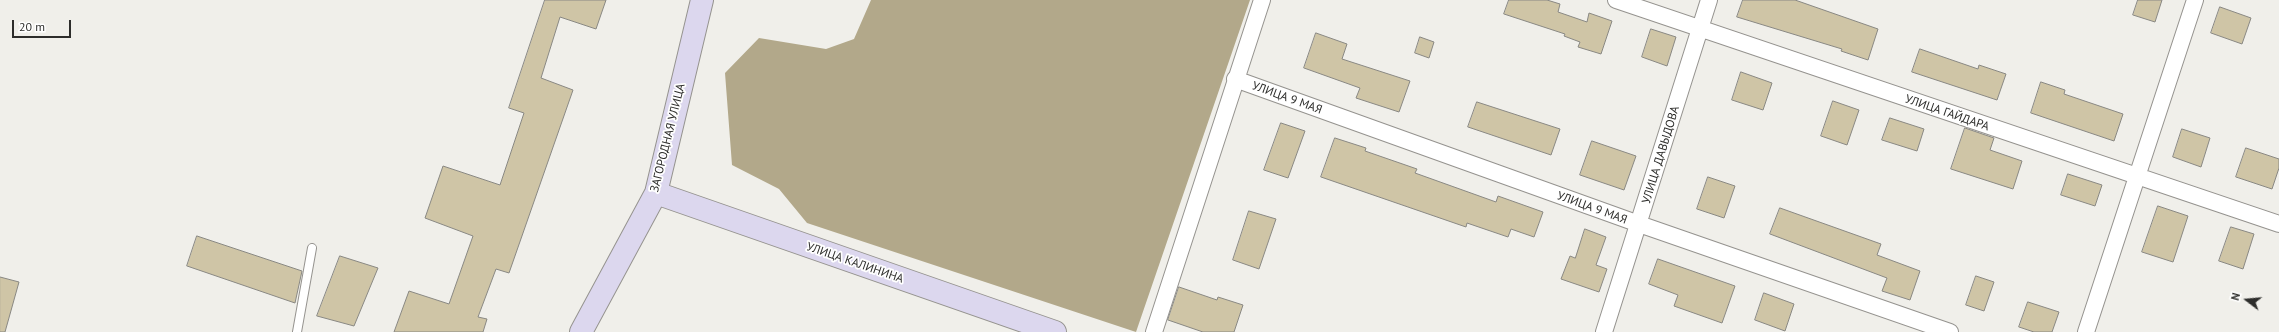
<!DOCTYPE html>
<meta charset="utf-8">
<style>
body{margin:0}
#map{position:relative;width:2279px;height:332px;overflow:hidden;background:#f0efea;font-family:"PT Sans",sans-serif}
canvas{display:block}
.north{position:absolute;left:2227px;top:280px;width:40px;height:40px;-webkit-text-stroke:3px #fff;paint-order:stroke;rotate:286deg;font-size:11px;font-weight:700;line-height:16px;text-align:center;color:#2d2d2b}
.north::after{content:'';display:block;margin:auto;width:14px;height:18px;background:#2d2d2b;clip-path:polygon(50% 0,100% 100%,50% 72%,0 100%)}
.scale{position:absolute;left:12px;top:20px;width:59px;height:18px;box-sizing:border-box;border:2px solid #2d2d2b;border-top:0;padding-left:5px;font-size:12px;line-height:14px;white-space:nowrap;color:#2d2d2b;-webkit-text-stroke:3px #fff;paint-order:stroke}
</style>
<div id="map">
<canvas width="2279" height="332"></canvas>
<div class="north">N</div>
<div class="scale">20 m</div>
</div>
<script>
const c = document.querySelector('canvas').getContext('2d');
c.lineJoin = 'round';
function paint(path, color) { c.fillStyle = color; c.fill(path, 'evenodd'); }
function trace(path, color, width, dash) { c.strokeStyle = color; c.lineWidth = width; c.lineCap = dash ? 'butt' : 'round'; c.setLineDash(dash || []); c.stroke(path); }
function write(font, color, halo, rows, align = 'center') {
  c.font = font + ' "PT Sans",sans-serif'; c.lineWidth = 3.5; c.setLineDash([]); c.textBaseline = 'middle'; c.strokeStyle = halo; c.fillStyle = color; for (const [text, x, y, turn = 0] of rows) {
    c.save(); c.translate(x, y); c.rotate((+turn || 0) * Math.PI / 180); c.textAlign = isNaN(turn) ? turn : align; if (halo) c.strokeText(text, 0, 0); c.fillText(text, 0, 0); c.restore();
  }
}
paint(new Path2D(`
 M871,0H1250L1136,332L807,223L779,189L732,165L725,73L759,38L826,49L854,39Z`), '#b2a88a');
const building = new Path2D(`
 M545,0H606L596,29L560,17L541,78L573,90L509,273L496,269L478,317L487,319L483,332H394L409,291L449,304L473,236L425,218L443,166L500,185L524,113L509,108Z
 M1509,0H1547L1560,4L1558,12L1587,22L1589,13L1612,21L1601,54L1578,47L1580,42L1564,36L1565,34L1504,14Z
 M1743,0H1795L1878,29L1868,60L1841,51L1842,49L1737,17Z
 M2138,0H2162L2155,22L2133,15Z
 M2220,7L2251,18L2242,44L2211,33Z
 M1651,29L1676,37L1667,66L1642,57Z
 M1316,33L1347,44L1342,59L1410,81L1399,112L1356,98L1360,88L1304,68Z
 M1420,37L1434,42L1429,58L1415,53Z
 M1920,49L1978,69L1979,65L2006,74L1997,100L1912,72Z
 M1741,72L1772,83L1763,110L1732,100Z
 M2041,82L2065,90L2064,94L2123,114L2114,141L2031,113Z
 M1833,101L1859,110L1847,145L1821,136Z
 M1477,102L1560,129L1551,155L1468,127Z
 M1890,118L1924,129L1917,151L1882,140Z
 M1281,123L1305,131L1288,178L1264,170Z
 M1965,128L1994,138L1990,150L2022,161L2013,189L1951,169Z
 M2182,129L2210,138L2201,167L2173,157Z
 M1335,138L1366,148L1365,151L1417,169L1415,173L1496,202L1498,196L1543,212L1534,237L1511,229L1508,237L1467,223L1466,227L1321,177Z
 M1592,141L1636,156L1624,190L1580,175Z
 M2246,148L2279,159V168L2272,189L2236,177Z
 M2068,174L2102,185L2095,206L2061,195Z
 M1708,177L1735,186L1724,218L1697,209Z
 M2158,206L2188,216L2173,262L2142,252Z
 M1780,208L1881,244L1877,255L1920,271L1910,300L1882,291L1887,278L1770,234Z
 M1249,211L1276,219L1259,269L1233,260Z
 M2231,227L2254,234L2243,269L2219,261Z
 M1585,229L1606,237L1596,265L1607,269L1599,292L1561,279L1570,256L1575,258Z
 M197,236L302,271L295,303L187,266Z
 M340,256L378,268L354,326L317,316Z
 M1658,259L1735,286L1722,323L1674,306L1678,295L1649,284Z
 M1976,276L1994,282L1984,311L1966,305Z
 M0,277L19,282L5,332H0Z
 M1179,287L1217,300L1218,297L1243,305L1234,332H1203L1168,320Z
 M1764,293L1794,304L1785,331L1755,320Z
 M2028,302L2059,312L2052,332H2034L2019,327Z`);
paint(building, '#cfc5a6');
trace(building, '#898883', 1);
const lane = new Path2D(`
 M297,332L312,248`);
const street = new Path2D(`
 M1616,0L2279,224
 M1235,79L1639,224L1950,332
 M1154,332L1262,0
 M1604,332L1709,0
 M2086,332L2195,0`);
const secondary = new Path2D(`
 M656,193L1055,332
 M581,332L656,193L702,0`);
trace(lane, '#95938f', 10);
trace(street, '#95938f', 18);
trace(secondary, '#95938f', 24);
trace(lane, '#fff', 8);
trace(street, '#fff', 16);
trace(secondary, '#dcd7ee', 22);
write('12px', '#2d2d2b', '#fff', [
 ["УЛИЦА 9 МАЯ",1287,98,20],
 ["УЛИЦА ГАЙДАРА",1947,113,19],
 ["ЗАГОРОДНАЯ УЛИЦА",668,138,-76],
 ["УЛИЦА ДАВЫДОВА",1661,155,-73],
 ["УЛИЦА 9 МАЯ",1592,208,20],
 ["УЛИЦА КАЛИНИНА",855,263,19]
]);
</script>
